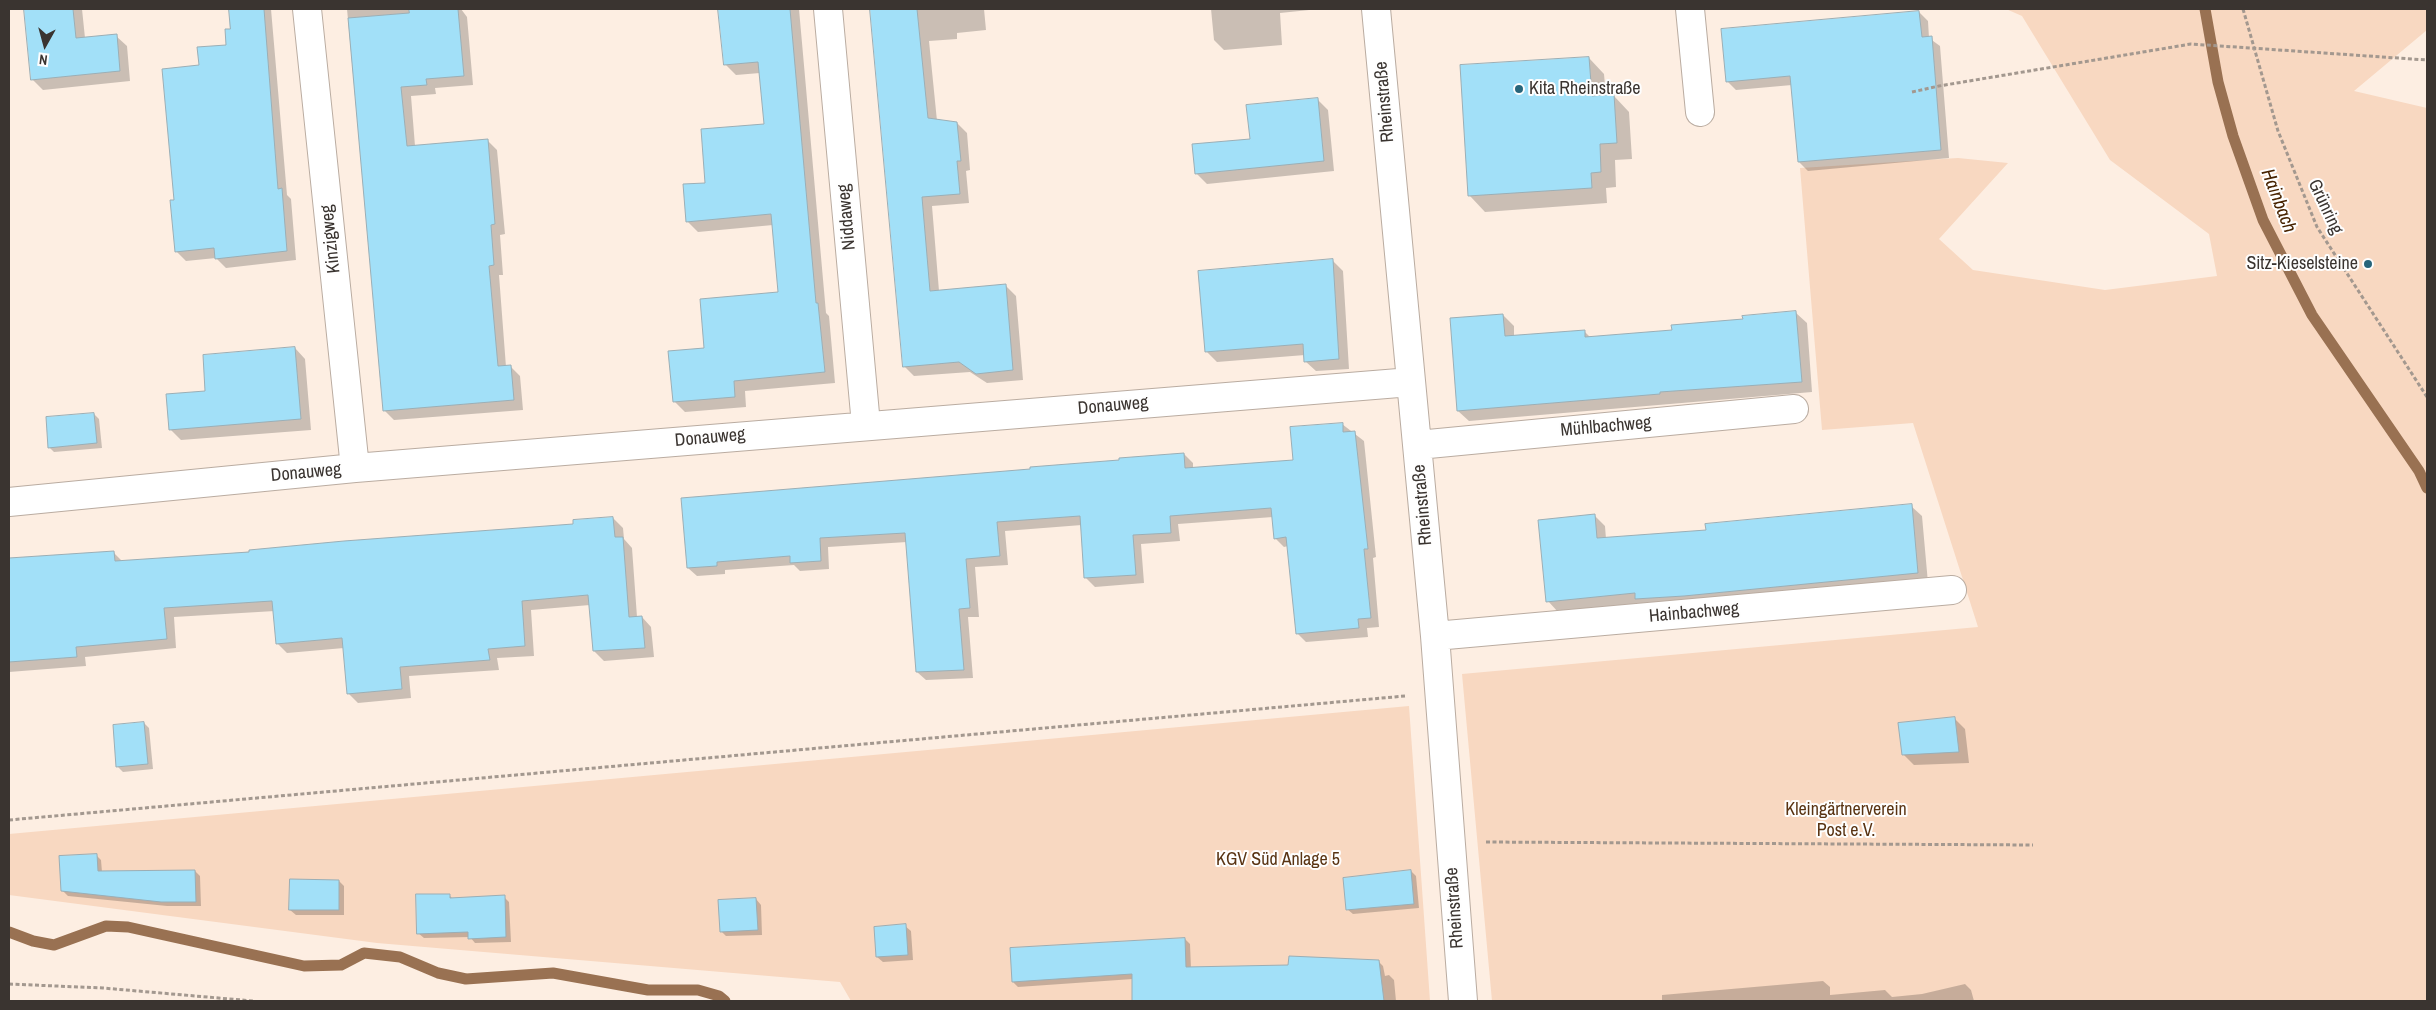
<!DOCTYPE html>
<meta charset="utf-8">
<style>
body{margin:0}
#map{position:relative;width:2436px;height:1010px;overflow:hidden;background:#fdeee2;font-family:"Archivo Narrow",sans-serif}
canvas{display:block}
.frame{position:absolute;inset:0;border:10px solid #3a3430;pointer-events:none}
.north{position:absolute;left:20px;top:20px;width:50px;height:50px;-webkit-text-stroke:4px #fefefe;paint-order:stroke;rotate:187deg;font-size:14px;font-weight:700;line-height:20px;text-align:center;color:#3a3430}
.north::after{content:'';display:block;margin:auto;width:18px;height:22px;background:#3a3430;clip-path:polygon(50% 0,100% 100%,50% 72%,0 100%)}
</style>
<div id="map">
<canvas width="2436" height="1010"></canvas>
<div class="frame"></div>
<div class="north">N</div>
</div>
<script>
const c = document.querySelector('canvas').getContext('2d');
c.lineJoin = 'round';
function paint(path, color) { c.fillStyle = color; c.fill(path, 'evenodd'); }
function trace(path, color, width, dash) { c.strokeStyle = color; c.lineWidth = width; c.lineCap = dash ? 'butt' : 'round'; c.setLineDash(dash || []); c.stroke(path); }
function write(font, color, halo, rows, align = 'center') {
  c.font = font + ' "Archivo Narrow",sans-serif'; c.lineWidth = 4; c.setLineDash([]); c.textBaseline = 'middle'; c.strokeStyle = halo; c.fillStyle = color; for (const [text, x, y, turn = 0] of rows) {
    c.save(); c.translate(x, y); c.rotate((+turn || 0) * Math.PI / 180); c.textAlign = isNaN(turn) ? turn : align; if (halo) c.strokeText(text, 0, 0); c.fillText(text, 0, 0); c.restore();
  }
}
paint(new Path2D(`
 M2006,9H2427V30L2354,91L2427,108V1001H1492L1462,674L1978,627L1913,423L1822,430L1800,168L1958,158L2008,163L1939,239L1973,270L2105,290L2217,276L2209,234L2110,160L2022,16Z
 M1409,706L1430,1001H851L840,982L377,943L9,895V834Z`), '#f8d8c1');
paint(new Path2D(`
 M25,9H82L85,38L116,36L127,46L130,81L43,90L32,79Z
 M230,9H271L287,195L291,199L296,260L226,268L216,258L186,261L176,251L175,201L200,67L227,46L232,30Z
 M347,9H461L467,17L473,85L435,88L436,94L411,96L415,146L487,140L497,150L505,234L500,235L503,275H499L506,367L510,366L520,376L523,410L394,420L384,410Z
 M719,9H799L826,313L829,316L835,383L745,391L746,407L685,412L674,401L705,349L779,293L773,225L698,232L687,221L707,184L765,125L760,73L736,75L725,64Z
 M871,9H984L986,30L957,33V39L929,41L937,121L957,123L967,133L970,170L966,171L969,203L932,206L939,291L1006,286L1016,296L1023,380L987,383L970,372L914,376L904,366Z
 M1211,9H1319L1280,13L1282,45L1224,50L1214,40Z
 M1919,12L1928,21L1929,38L1940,46L1949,158L1808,171L1799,162L1792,85L1736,90L1727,81Z
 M1589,58L1604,74L1606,96H1614L1629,112L1632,159L1615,160L1616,187L1606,188L1607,203L1485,212L1470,196L1461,66Z
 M1317,99L1328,110L1334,171L1207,184L1196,173Z
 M1332,260L1343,271L1349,369L1316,371L1305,361V355L1217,362L1207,352Z
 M1796,313L1807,323L1812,392L1469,421L1458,411L1503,315L1514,326V337L1584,331L1591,338L1673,331Z
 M295,348L305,359L311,430L181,440L170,429L207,392Z
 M94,414L99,419L102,448L54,452L49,447Z
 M1342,424L1364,441L1376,557L1373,558L1379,627L1367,628L1368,637L1306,642L1297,633L1288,546L1284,547L1275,538L1273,517L1178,524L1180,541L1141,544L1144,583L1095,587L1086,578L1082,525L1005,531L1008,565L975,567L979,617H968L973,678L926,680L917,672L907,542L828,547L829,569L800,571L794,565L725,570V574L697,576L688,568L1031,470L1184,454L1193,463V469L1294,461Z
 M1911,506L1922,516L1928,583L1648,610L1642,604L1558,612L1548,601L1594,515L1605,526L1606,539L1708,531Z
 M613,518L623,528L624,539L632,548L637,617H642L651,627L654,657L604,661L594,651L590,605L531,610L534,656L497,658L499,670L409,676L411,698L358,703L348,693L344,648L287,653L277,643L275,611L174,617L176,648L85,657L86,666L9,672V559L113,552L123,562L575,525Z
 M1954,718L1965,729L1969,763L1914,765L1903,754Z
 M144,723L149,728L153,769L123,772L118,767L114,726Z
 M96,855L101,860L102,872L195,871L200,876L201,906H167L68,896L63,891Z
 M1411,871L1416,876L1419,908L1353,914L1347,909Z
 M339,881L344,886V915H296L290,910Z
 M449,895L453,899L504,897L509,902L511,942L475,943L470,937L424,938L418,933Z
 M756,899L761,905L762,935L726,936L721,931Z
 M905,926L911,931L913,960L883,962L877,957Z
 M1185,939L1190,944L1191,968L1290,966L1378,961L1383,966L1385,976L1389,975L1394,980L1396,1001H1133V979L1018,987L1013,982Z
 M1823,981L1830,987V995L1885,990L1892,997L1922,994L1965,984L1971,990L1974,1001H1662V995Z`), '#0003');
trace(new Path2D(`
 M2205,9L2218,82L2233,136L2263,220L2312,315L2419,471L2427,488
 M9,932L33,941L54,945L106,926L128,927L304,966L341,965L364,953L400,957L438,973L466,979L553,973L648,990H698L719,996L725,1001`), '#997152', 11);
const building = new Path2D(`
 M24,9H73L76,38L117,34L120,71L31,80Z
 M229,9H264L278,189L282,188L287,251L215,259L214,248L175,252L170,200H174L162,69L199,65L197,47L226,45L225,29H230Z
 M409,9H458L464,76L426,79L427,85L401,87L407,146L488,139L495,224L491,225L494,265L489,266L498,366L511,365L514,400L383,411L348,18L409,13Z
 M718,9H790L816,303H818L825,372L734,381L735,397L673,402L668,351L704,348L700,299L778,292L771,214L686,222L683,184L705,183L701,129L764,124L758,62L724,65Z
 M870,9H917L928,118L957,122L961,161H957L960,194L922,197L930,291L1006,284L1013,370L976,374L959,362L903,367Z
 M1919,11L1922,37L1932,36L1941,150L1798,162L1790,76L1726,82L1721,29Z
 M1589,57L1592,96L1614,94L1617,143L1600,144L1601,172L1591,173L1592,188L1468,196L1460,65Z
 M1318,98L1324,161L1195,174L1192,144L1250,139L1246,105Z
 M1333,259L1339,359L1304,362L1303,344L1205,352L1198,271Z
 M1796,311L1802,382L1660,392V394L1457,411L1450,318L1503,314L1505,336L1585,330V337L1672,330L1671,325L1743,319L1742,316Z
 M295,347L301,419L169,430L166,394L205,391L203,355Z
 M94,413L97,443L48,448L46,417Z
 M1343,423V432L1355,431L1368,549H1364L1371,618L1358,619L1359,628L1296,634L1286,537L1274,539L1271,508L1170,516L1171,533L1133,535L1136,575L1084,578L1080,516L997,522L1000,556L966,559L970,608L959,609L964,670L916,672L905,533L820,538L821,561L790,563V556L717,562V566L687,568L681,498L1030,469V467L1119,460V458L1184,453L1185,468L1293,460L1290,427Z
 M1912,504L1918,573L1684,596L1635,599V593L1546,602L1538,520L1595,514L1597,538L1706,530L1705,524Z
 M613,517L615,537H623L629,617L642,616L645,648L593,651L588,595L522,601L525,646L488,649L490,660L400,667L402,689L347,694L342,638L276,644L272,601L164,608L167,639L76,647L77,657L9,662V558L114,551L115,561L249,552V550L344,541L573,524V520Z
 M1955,717L1959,752L1902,755L1898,723Z
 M144,722L148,764L116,767L113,725Z
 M97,854L98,871L195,870L196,902H161L61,891L59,856Z
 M1411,870L1414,904L1346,910L1343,878Z
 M290,879L339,880V910H289Z
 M416,894H450V898L505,895L506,937L468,939V932L417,934Z
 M756,898L758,930L720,932L718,900Z
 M906,924L908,955L876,957L874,927Z
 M1185,938L1186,967L1288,965L1289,956L1379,960L1384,1001H1132V974L1012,982L1010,948Z`);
paint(building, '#a2e0f8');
trace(building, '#9baeb5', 1);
const minor = new Path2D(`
 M307,9L355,468
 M828,9L866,425
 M1376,9L1435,636L1463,1001
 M1690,9L1700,112
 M1418,445L1794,409
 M9,502L355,468L1411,382
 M1435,636L1952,590`);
trace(minor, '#baaca1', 30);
trace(new Path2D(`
 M2243,9L2278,131L2317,227L2427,397
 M1912,92L1939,86L2191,44L2427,60
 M9,820L1405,696
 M1486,842L2033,845
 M9,984L103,988L253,1001`), '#a3988f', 3, [4, 2.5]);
trace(minor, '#fff', 28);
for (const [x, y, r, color] of [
 [1519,89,5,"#27657b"],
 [2368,264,5,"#27657b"]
]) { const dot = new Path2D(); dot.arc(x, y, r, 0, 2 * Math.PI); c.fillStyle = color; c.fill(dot); trace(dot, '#fefefe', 2); }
write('18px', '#3a3430', '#fefefe', [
 ["Kita Rheinstraße",1529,89],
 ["Sitz-Kieselsteine",2358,264,"right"]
], 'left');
write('18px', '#3a3430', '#fefefe', [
 ["Rheinstraße",1385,102,-95],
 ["Grünring",2325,207,65],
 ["Niddaweg",847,217,-95],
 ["Kinzigweg",331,239,-96],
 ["Donauweg",1113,406,-5],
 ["Mühlbachweg",1606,427,-5],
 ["Donauweg",710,438,-5],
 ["Donauweg",306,473,-5],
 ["Rheinstraße",1423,505,-95],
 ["Hainbachweg",1694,613,-5],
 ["Rheinstraße",1455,908,-94]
]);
write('18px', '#593312', '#fefefe', [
 ["Kleingärtnerverein",1846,810],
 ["Post e.V.",1846,831],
 ["KGV Süd Anlage 5",1278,860]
]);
write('italic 19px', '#472300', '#fefefe', [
 ["Hainbach",2278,201,69]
]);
</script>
